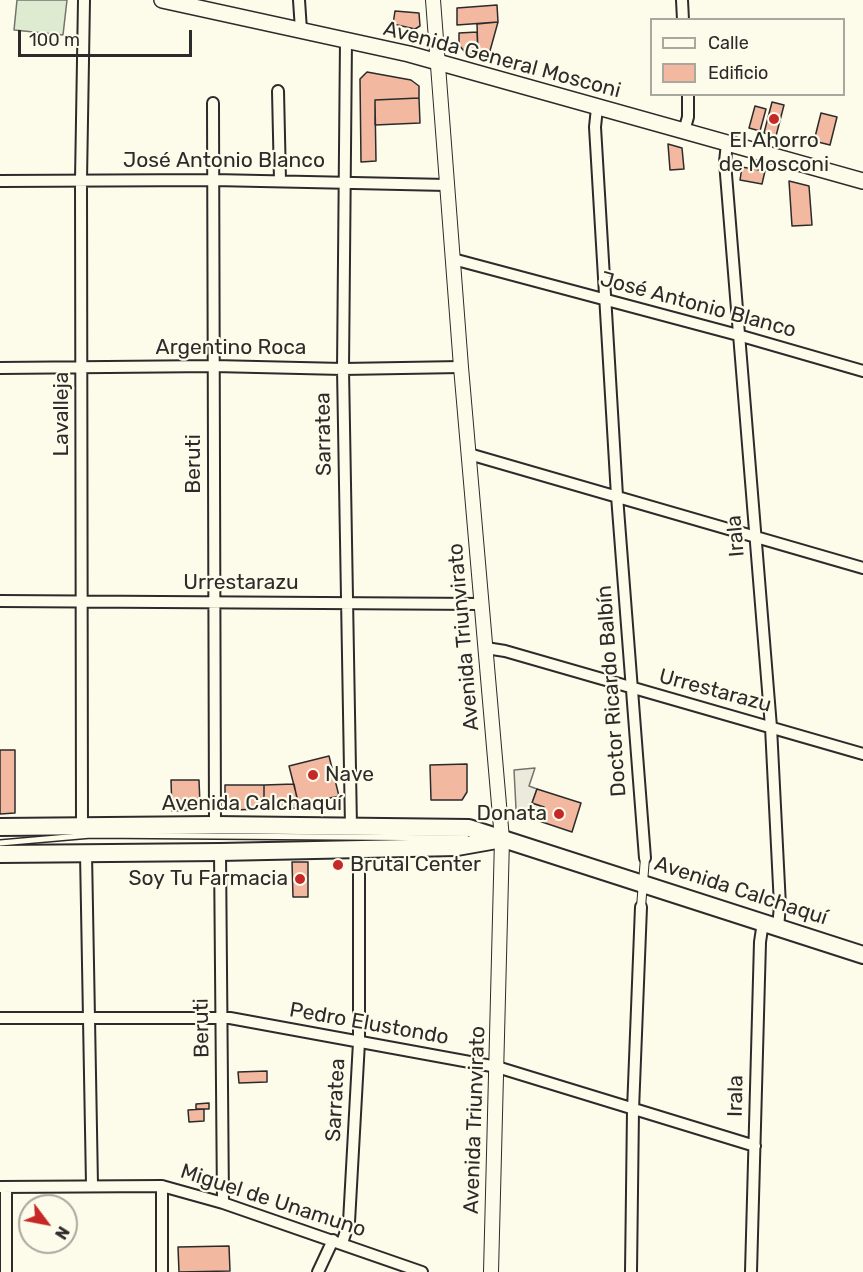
<!DOCTYPE html>
<meta charset="utf-8">
<style>
body{margin:0}
#map{position:relative;width:863px;height:1272px;overflow:hidden;background:#fdfbea;font-family:Rubik,sans-serif}
canvas{display:block}
.legend{position:absolute;left:650px;top:18px;width:195px;height:78px;box-sizing:border-box;background:#fdfbea;border:2px solid #a9a89e;margin:0;padding:8px 10px;list-style:none;font-size:18px;color:#2b2b2b}
.legend li{display:flex;align-items:center;gap:12px;height:30px}
.legend b{width:30px;border:2px solid #a9a89e}
.north{position:absolute;left:18px;top:1194px;width:60px;height:60px;box-sizing:border-box;background:#fdfbea;border:2px solid #a9a89e;border-radius:50%;rotate:122deg;font-size:16px;font-weight:700;line-height:24px;text-align:center;color:#2b2b2b}
.north::after{content:'';display:block;margin:auto;width:21px;height:27px;background:#c62828;clip-path:polygon(50% 0,100% 100%,50% 72%,0 100%)}
.scale{position:absolute;left:18px;top:30px;width:174px;height:27px;box-sizing:border-box;border:3px solid #2b2b2b;border-top:0;padding-left:8px;font-size:18px;line-height:21px;white-space:nowrap;color:#2b2b2b;-webkit-text-stroke:4px #fdfbea;paint-order:stroke}
</style>
<div id="map">
<canvas width="863" height="1272"></canvas>
<ul class="legend">
<li><b style="height:8px;background:#fdfbea"></b>Calle</li>
<li><b style="height:16px;background:#f2b8a0"></b>Edificio</li>
</ul>
<div class="north">N</div>
<div class="scale">100 m</div>
</div>
<script>
const c = document.querySelector('canvas').getContext('2d');
c.lineJoin = 'round';
function paint(path, color) { c.fillStyle = color; c.fill(path, 'evenodd'); }
function trace(path, color, width, dash) { c.strokeStyle = color; c.lineWidth = width; c.lineCap = dash ? 'butt' : 'round'; c.setLineDash(dash || []); c.stroke(path); }
function write(font, color, halo, rows, align = 'center') {
  c.font = font + ' Rubik,sans-serif'; c.lineWidth = 4.5; c.setLineDash([]); c.textBaseline = 'middle'; c.strokeStyle = halo; c.fillStyle = color; for (const [text, x, y, turn = 0] of rows) {
    c.save(); c.translate(x, y); c.rotate((+turn || 0) * Math.PI / 180); c.textAlign = isNaN(turn) ? turn : align; if (halo) c.strokeText(text, 0, 0); c.fillText(text, 0, 0); c.restore();
  }
}
const green = new Path2D(`
 M17,0H67L63,35L14,30Z`);
paint(green, '#deebd1');
trace(green, '#74746e', 1.5);
const parking = new Path2D(`
 M535,768L529,786L537,789L532,803L544,807L539,821L521,815L516,809L514,770Z`);
paint(parking, '#eceadb');
trace(parking, '#74746e', 1.5);
const building = new Path2D(`
 M497,5L498,22L457,25V8Z
 M395,11L419,13L420,26L415,29L393,24Z
 M498,22L488,58L478,55L477,24Z
 M477,32L478,55L464,51L459,45V33Z
 M367,72L411,80L419,86V98L375,100L376,161L361,162L360,79Z
 M419,98L420,123L375,125V100Z
 M772,102L784,105L776,136L764,133Z
 M755,106L766,109L760,131L749,128Z
 M821,113L837,117L830,145L814,141Z
 M668,144L682,148L684,169L670,170Z
 M742,167L765,171L762,184L740,180Z
 M789,181L809,186L812,225L792,226Z
 M0,750H15V813L0,814Z
 M329,756L339,796L299,805L289,766Z
 M467,764V792L462,800H431L430,765Z
 M171,780H199L200,804L194,810L172,811Z
 M294,784L299,808L264,809V785Z
 M225,785H264V809L232,810L225,805Z
 M537,789L581,803L572,832L539,821L544,807L532,803Z
 M292,862H308V897H293Z
 M267,1071V1082L239,1083L238,1072Z
 M209,1103V1109H196V1104Z
 M204,1109V1121L189,1122L188,1110Z
 M229,1246L230,1271L179,1272L178,1247Z`);
paint(building, '#f2b8a0');
trace(building, '#2b2b2b', 1.5);
const service = new Path2D(`
 M0,843L91,835L466,838`);
const pedestrian = new Path2D(`
 M641,907L645,858`);
const minor = new Path2D(`
 M299,0L301,30
 M682,0L683,20
 M346,40L343,369L351,827
 M278,91L280,180
 M213,103L215,825
 M597,108L595,127L617,496L645,858
 M684,131L688,117V94
 M727,143L725,162L771,727L780,906L778,927
 M0,181L214,180L447,185
 M453,259L738,335L863,371
 M0,368L214,366L343,369L461,367
 M469,454L863,568
 M0,601L482,604
 M486,648L505,651L863,754
 M82,827L81,180L84,0
 M220,852L223,1203
 M86,853L92,1185
 M0,1018H230L497,1067L755,1146
 M0,1187L162,1186L223,1203L422,1272
 M342,1243L349,1222L359,1042V849
 M6,1272V1187
 M162,1272V1186
 M318,1272L333,1240
 M631,1272L633,1110L641,907
 M751,1272L760,942L763,922`);
const tertiary = new Path2D(`
 M433,0L461,367L502,839L491,1272`);
const secondary = new Path2D(`
 M162,0L409,54L863,181`);
const primary = new Path2D(`
 M0,827L215,825L469,828L863,955
 M0,854L220,852L457,847L502,839`);
trace(service, '#2b2b2b', 8);
trace(pedestrian, '#2b2b2b', 10);
trace(minor, '#2b2b2b', 14);
trace(tertiary, '#2b2b2b', 16);
trace(secondary, '#2b2b2b', 18);
trace(primary, '#2b2b2b', 20);
trace(service, '#fdfbea', 5);
trace(pedestrian, '#fdfbea', 8);
trace(minor, '#fdfbea', 10);
trace(tertiary, '#fdfbea', 14);
trace(secondary, '#fdfbea', 15);
trace(primary, '#fdfbea', 16);
for (const [x, y, r, color] of [
 [774,119,6,"#c62828"],
 [313,775,6,"#c62828"],
 [559,814,6,"#c62828"],
 [338,865,6,"#c62828"],
 [300,879,6,"#c62828"]
]) { const dot = new Path2D(); dot.arc(x, y, r, 0, 2 * Math.PI); c.fillStyle = color; c.fill(dot); trace(dot, '#fdfbea', 2); }
write('21px', '#2b2b2b', '#fdfbea', [
 ["Avenida General Mosconi",502,60,15],
 ["José Antonio Blanco",224,161],
 ["José Antonio Blanco",698,305,15],
 ["Argentino Roca",231,348],
 ["Lavalleja",62,414,-90],
 ["Sarratea",324,434,-91],
 ["Beruti",194,464,-90],
 ["Irala",736,536,-95],
 ["Urrestarazu",241,583],
 ["Avenida Triunvirato",464,637,-95],
 ["Doctor Ricardo Balbín",612,691,-94],
 ["Urrestarazu",715,691,15],
 ["Avenida Calchaquí",252,804],
 ["Avenida Calchaquí",741,891,18],
 ["Pedro Elustondo",369,1024,10],
 ["Beruti",202,1028,-91],
 ["Irala",736,1096,-89],
 ["Sarratea",336,1100,-87],
 ["Avenida Triunvirato",475,1120,-88],
 ["Miguel de Unamuno",273,1201,18]
]);
write('21px', '#2b2b2b', '#fdfbea', [
 ["El Ahorro",774,141,"center"],
 ["de Mosconi",774,165,"center"],
 ["Nave",325,775],
 ["Donata",547,814,"right"],
 ["Brutal Center",350,865],
 ["Soy Tu Farmacia",288,879,"right"]
], 'left');
</script>
